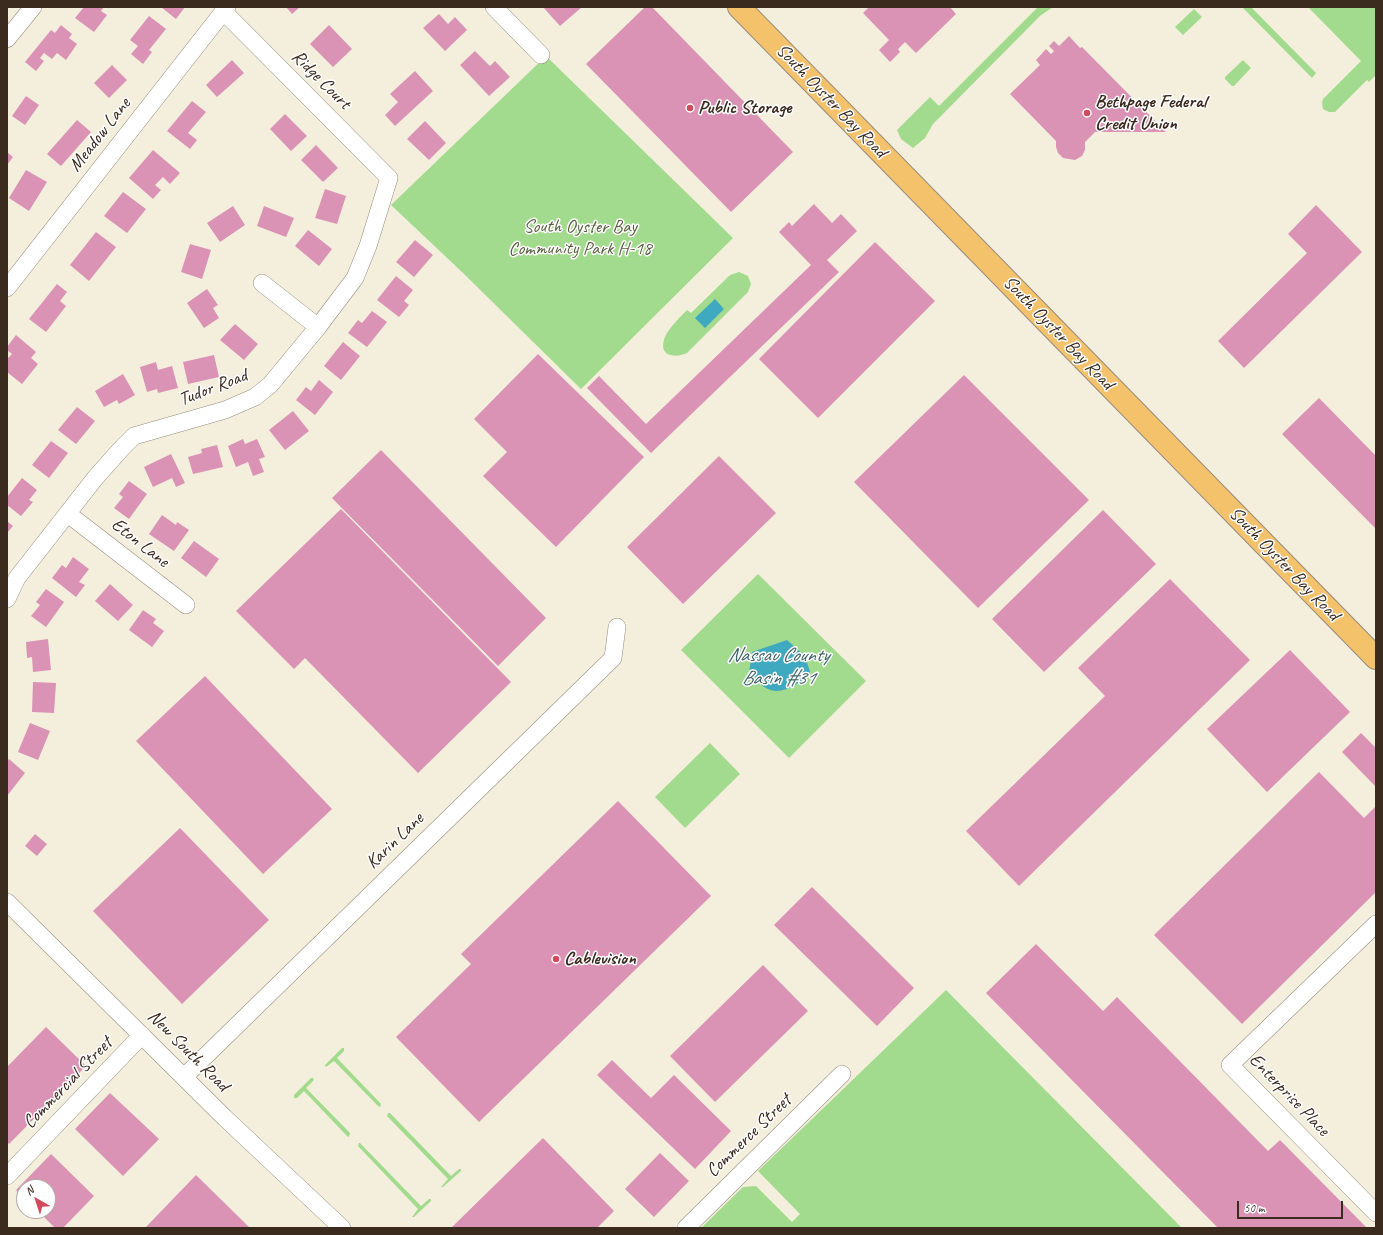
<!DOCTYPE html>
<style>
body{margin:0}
#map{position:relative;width:1383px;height:1235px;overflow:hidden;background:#f4efdd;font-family:Caveat,sans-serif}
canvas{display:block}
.frame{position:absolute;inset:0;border:8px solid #3b2a1e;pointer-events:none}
.north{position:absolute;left:16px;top:1179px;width:40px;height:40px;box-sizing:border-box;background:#fff;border:1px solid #b1aaa5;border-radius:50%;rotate:321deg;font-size:11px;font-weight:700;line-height:16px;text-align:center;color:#3b2a1e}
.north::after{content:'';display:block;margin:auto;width:14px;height:18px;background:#d1495b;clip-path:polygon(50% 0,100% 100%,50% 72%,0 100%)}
.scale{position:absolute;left:1237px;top:1201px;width:106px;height:18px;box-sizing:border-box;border:2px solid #3b2a1e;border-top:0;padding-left:5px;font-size:12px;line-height:14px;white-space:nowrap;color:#3b2a1e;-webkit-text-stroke:3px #fff;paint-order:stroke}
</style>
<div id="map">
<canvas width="1383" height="1235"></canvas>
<div class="frame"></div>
<div class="north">N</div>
<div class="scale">50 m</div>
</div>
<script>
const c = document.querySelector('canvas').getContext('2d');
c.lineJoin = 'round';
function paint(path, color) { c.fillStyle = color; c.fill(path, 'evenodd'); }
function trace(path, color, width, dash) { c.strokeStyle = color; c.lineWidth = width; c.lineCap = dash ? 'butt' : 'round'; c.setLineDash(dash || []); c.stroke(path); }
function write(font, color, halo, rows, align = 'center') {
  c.font = font + ' Caveat,sans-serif'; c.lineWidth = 3; c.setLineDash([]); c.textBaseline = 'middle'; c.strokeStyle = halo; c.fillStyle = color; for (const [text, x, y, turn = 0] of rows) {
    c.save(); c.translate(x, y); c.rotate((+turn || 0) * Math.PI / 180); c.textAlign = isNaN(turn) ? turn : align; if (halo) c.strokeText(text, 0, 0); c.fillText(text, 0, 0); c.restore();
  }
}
paint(new Path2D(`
 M1038,7H1053L1040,16L933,124L925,138L913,148L901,139L897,130L930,97L939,106Z
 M1242,7H1251L1316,73L1312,78Z
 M1308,7H1376V75L1369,82L1367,80L1335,112H1329L1323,109L1322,103L1323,99L1361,61Z
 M1194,9L1202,17L1183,35L1175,27Z
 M546,56L733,238L581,389L463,273L391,205Z
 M1243,60L1251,68L1234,86H1232L1225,79V77Z
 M739,272L748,276L751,284L748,292L687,353C676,358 659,357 664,340C666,331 680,317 687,310L691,313L730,275Z
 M758,574L866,681L789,758L681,650Z
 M710,743L740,774L685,828L655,797Z
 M946,990L1182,1228H701L743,1187L756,1186L792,1222L800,1214L758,1171Z
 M342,1048H344V1051L337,1058L381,1104L380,1107L378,1106L334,1061L326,1067L325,1065Z
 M311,1078H313L314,1080L306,1088L350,1133L349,1137L347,1136L304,1091L297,1098H294V1095Z
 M388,1113H390L451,1176L459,1169H461V1171L443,1187H441L448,1179L387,1116Z
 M359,1143H360L421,1206L429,1199H431V1201L414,1217H412L418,1209L358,1146Z`), '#a2db8d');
paint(new Path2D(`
 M715,299L724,309L705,328L695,318Z
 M787,640L805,656L810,672C801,683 781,697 766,688C760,685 755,678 749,673L752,652Z`), '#3fa9bf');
paint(new Path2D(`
 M84,7H104L101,11L107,15L94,32L75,18Z
 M161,7H185L176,19Z
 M286,7H300L292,14Z
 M543,7H582L560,26Z
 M645,7H652L793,152L731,212L586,64Z
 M869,7H950L956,14L916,53L905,42L898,49L900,52L890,62L879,50L889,40L863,13Z
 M439,14L448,24L455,17L467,30L445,51L423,28Z
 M149,16L166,29L149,50L152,52L143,64L131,54L138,46L130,40Z
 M61,25L72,34L69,38L77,44L66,60L57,53L52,59L44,53L40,58L44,61L36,71L25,62L51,30L55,33Z
 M329,25L352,49L333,67L310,44Z
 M1069,36L1080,48L1082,47L1166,132H1095L1085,142V150L1082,156L1075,160L1063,158L1058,153L1056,147V141L1010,94L1040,65L1036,60L1046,49L1051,54L1054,51L1049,46L1054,41L1059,46Z
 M475,51L490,66L495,61L510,77L489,96L460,65Z
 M232,60L244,73L217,97L206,85Z
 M112,65L127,80L109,98L94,83Z
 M415,71L433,91L395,126L385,115L398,102L390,94Z
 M26,96L39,105L25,125L12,116Z
 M192,101L206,112L188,133L197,140L190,149L167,131Z
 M285,114L307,136L291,151L270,129Z
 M77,120L91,132L61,166L47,154Z
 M425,121L446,143L429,160L407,139Z
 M316,145L338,168L323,182L301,160Z
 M153,150L180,173L170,184L163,177L155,185L161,190L153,199L129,178Z
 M7,152L13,157L7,165Z
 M26,170L47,182L29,211L9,198Z
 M325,189L346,196L337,224L315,218Z
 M123,192L146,209L127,233L104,216Z
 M814,204L832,223L841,214L857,231L827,260L839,272L651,453L587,388L599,376L646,424L811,265L779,232L789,222L792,226Z
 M1316,205L1362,252L1244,368L1218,341L1307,253L1288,234Z
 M233,206L245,225L220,242L207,223Z
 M264,206L294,218L286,237L257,226Z
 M308,230L332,249L319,266L295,246Z
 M96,232L116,247L89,281L70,265Z
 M415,240L433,255L414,277L396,262Z
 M875,242L935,301L818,418L759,359Z
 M190,244L211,250L202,279L181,272Z
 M396,276L413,290L404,301L409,305L399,317L377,300Z
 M57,284L67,292L60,301L66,306L46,332L29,319Z
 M207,289L218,305L213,308L219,318L204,328L187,303Z
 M372,311L387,322L367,347L348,333L358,320L362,323Z
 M235,324L258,344L244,360L220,340Z
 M16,335L36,352L31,358L38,364L22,384L7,372V359L12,354L7,350V347Z
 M343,342L360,356L341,380L324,366Z
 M538,354L644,457L556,547L483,476L507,452L474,419Z
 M214,355L219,377L188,384L183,362Z
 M156,362L158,370L172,366L178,388L158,393L157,389L147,392L140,367Z
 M123,374L135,395L119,404L117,400L104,407L95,391Z
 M964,375L1089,500L978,608L854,482Z
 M319,380L333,392L315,415L296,400L306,387L311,391Z
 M1319,398L1376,456V529L1282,434Z
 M77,407L95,421L76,444L58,430Z
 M293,411L309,431L285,450L269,430Z
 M243,439L245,444L257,439L265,457L259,459L264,472L253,476L248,462L236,467L228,446Z
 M51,441L68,453L49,478L32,465Z
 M217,445L223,467L193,474L188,457L202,453L201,449Z
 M381,450L546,618L498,666L332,498Z
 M171,454L185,483L176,487L172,478L153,487L144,467Z
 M719,456L776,513L683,604L627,547Z
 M22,478L37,490L29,500L33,502L21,516L7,505V497Z
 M129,481L147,494L129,519L114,508L123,497L119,494Z
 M341,509L511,682L418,773L305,658L294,669L236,611Z
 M1103,510L1156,564L1044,672L992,619Z
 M162,515L176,525L177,522L189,530L174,551L149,534Z
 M7,521L13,526L7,533Z
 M194,541L219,559L206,577L181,558Z
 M73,557L89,569L79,582L85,585L76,597L52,578L62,565L66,568Z
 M1170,579L1250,660L1019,886L966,831L1105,696L1078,668Z
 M110,584L133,605L118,621L95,601Z
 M46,589L64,602L46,627L31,616L40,605L36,602Z
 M143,610L156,619L153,623L164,631L152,647L129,630Z
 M48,639L51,670L33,672L32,657L27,658L26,642Z
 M1290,650L1350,712L1267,792L1207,729Z
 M205,676L332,809L263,874L136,741Z
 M33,682L56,683L54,713L32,712Z
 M30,723L50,731L38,760L18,752Z
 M1361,733L1376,748V787L1342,752Z
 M9,759L25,773L7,796V762Z
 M1319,772L1364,818L1376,806V892L1242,1024L1154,935Z
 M618,801L711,896L479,1122L396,1037L471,964L461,954Z
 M180,828L269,920L182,1004L93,911Z
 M35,834L47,844L37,856L25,846Z
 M812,887L914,988L877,1026L774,925Z
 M1036,944L1103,1011L1117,997L1268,1151L1280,1140L1367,1228H1218L986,993Z
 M763,965L808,1011L715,1102L670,1056Z
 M46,1027L86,1066L9,1144L7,1142V1067Z
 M612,1060L651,1098L674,1075L731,1131L695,1169L597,1075Z
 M110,1093L159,1139L123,1176L75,1129Z
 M543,1138L614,1211L597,1228H451Z
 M660,1153L689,1181L654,1217L625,1189Z
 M51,1154L94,1196L63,1228H55L38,1211H48V1187H24V1198L16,1190Z
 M196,1175L250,1228H145Z`), '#da92b5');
const minor = new Path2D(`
 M494,7L541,55
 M7,39L33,7
 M262,283L318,327
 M7,288L227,7
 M68,514L186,605
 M7,599L17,578L96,477L121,449L134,436L225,410L255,397L270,385L318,327L355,278L368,246L389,178L223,11
 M7,902L225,1118L342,1228
 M1376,924L1230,1065L1376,1213
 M184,1077L613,658L617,627
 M7,1176L142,1035
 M686,1228L842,1074`);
const major = new Path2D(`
 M739,7L1376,658`);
trace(minor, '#988c7e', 18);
trace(major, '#988c7e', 24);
trace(minor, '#fff', 17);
trace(major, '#f3c26a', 22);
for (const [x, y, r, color] of [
 [690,108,4,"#d1495b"],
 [1087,113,4,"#d1495b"],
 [556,959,4,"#d1495b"]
]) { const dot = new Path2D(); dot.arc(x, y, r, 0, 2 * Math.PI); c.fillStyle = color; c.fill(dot); trace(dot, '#fff', 1.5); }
write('19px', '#3b2a1e', '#fff', [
 ["Ridge Court",321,80,45],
 ["South Oyster Bay Road",831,101,46],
 ["Meadow Lane",100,135,-52],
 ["South Oyster Bay Road",1058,333,46],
 ["Tudor Road",213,388,-21],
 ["Eton Lane",140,543,38],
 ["South Oyster Bay Road",1284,564,46],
 ["Karin Lane",395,841,-44],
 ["New South Road",188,1051,45],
 ["Commercial Street",68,1083,-46],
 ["Enterprise Place",1289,1095,46],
 ["Commerce Street",749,1136,-44]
]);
write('bold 19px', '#3b2a1e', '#fff', [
 ["Bethpage Federal",1095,102],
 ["Credit Union",1095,124],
 ["Public Storage",698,108],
 ["Cablevision",564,959]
], 'left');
write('19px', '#5a5f3f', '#fff', [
 ["South Oyster Bay",580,227],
 ["Community Park H-18",580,249]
]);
write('italic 20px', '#3d6366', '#fff', [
 ["Nassau County",778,656],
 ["Basin #31",778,679]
]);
</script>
